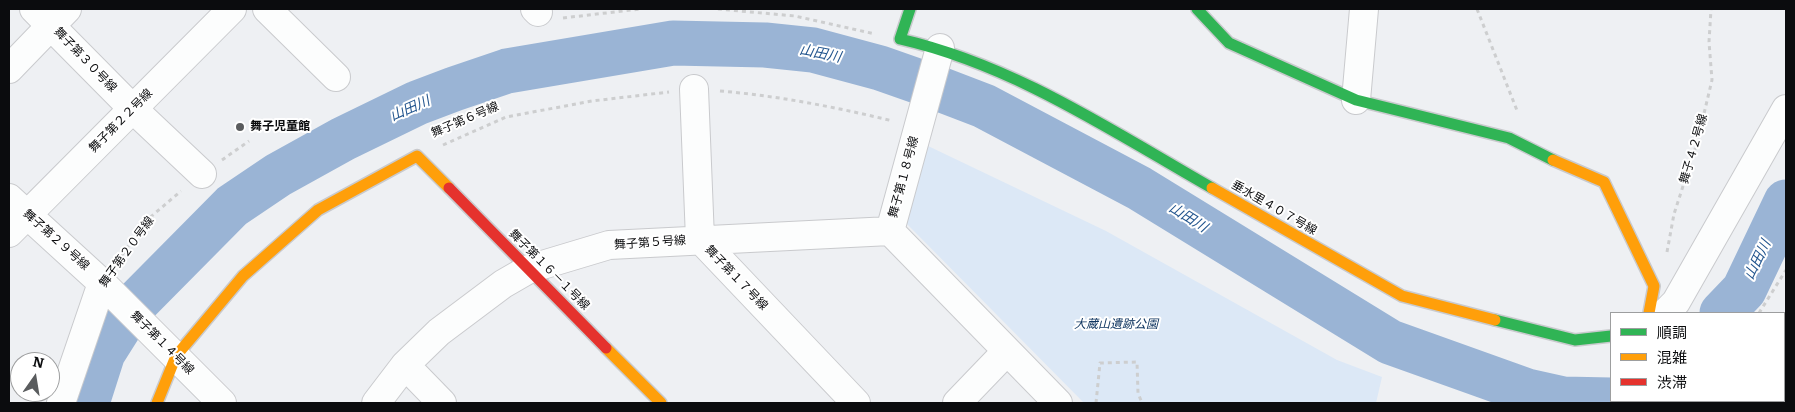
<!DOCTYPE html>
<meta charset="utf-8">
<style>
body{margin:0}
#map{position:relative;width:1795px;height:412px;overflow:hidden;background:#eef0f3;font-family:Bitter,"Noto Sans JP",serif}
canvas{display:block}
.frame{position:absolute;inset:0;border:10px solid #0b0c0e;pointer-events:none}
.legend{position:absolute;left:1610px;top:312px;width:175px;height:90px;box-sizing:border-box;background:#fff;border:1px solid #9d9e9f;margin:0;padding:6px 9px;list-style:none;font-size:15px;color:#0b0c0e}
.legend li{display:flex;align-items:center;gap:10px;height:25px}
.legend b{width:25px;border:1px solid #9d9e9f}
.north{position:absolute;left:10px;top:352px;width:50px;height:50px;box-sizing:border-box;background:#fff;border:1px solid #9d9e9f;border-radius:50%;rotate:13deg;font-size:14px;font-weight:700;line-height:20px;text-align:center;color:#0b0c0e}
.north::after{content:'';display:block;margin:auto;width:18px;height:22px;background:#5a5c5e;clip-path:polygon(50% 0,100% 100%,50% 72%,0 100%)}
</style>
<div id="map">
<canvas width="1795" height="412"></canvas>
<div class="frame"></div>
<ul class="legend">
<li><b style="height:6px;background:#30b455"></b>順調</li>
<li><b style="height:6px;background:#ff9f0a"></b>混雑</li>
<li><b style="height:6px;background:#e5322d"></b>渋滞</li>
</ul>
<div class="north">N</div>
</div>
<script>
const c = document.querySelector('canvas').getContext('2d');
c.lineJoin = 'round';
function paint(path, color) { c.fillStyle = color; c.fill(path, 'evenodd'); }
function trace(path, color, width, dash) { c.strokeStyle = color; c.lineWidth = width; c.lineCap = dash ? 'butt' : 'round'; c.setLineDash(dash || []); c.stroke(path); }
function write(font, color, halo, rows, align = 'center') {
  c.font = font + ' Bitter,"Noto Sans JP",serif'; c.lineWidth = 4; c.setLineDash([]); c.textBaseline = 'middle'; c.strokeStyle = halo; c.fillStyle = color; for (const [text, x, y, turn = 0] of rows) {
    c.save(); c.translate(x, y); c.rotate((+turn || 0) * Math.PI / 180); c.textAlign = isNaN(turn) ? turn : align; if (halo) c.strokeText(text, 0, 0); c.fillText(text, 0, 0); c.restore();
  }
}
paint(new Path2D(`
 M926,145L1106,231L1337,360L1382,377L1376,403H1084L905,222Z`), '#dce8f6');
trace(new Path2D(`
 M1722,313L1744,290L1786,202
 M87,403L103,353L132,307L232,206L278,175L343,139L417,103L454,89L507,71L673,43L765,45L813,50L880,68L937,88L984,106L1139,188L1390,342L1527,391L1563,399L1611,400`), '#9ab4d5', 45);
const street = new Path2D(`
 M34,9L133,109L202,174
 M267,9L336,77
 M535,9L538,12
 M940,48L890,231L1058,403
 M9,69L67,9
 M694,89L700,239L856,403
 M1356,100L1364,9
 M9,198L102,283L222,403
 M9,233L232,9
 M1665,313L1676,302L1786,109
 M405,365L442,403
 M1721,401L1723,403
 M61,403L102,283
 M376,403L405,365L439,332L503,284L529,269L609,245L890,231
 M957,403L1006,352`);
const fast = new Path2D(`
 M910,9L900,39C1014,65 1112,131 1212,188
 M1197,9L1229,43L1356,100L1509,138L1553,160
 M1495,320L1575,340L1611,336`);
const slow = new Path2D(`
 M1553,160L1604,182L1654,286L1649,313
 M1212,188L1402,296L1495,320
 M606,348L661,403
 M157,403L176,356L243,276L318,210L417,156L449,188`);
const jam = new Path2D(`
 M449,188L606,348`);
trace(street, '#c9cacd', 30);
trace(fast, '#c9cacd', 14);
trace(slow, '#c9cacd', 14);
trace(jam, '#c9cacd', 14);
trace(new Path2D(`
 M718,9L795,16L875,34
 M1477,9L1518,113
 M563,18L640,9
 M720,91C779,96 835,107 893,121
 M443,145L506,117L592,101L669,92
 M222,160L249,141
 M1667,252L1674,214L1697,143L1712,80L1709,42L1711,9
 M117,262L147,220L181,191
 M1759,313L1786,270
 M1096,403L1100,363L1137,362L1138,393L1142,403`), '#cdcecf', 3, [4, 4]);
trace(street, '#fcfdfd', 28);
trace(fast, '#30b455', 11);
trace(slow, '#ff9f0a', 11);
trace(jam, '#e5322d', 11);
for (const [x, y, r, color] of [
 [240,127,5,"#5a5c5e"]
]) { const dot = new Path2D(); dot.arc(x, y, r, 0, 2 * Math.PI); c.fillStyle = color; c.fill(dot); trace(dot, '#fff', 2); }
write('12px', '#0b0c0e', '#fff', [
 ["舞子第３０号線",85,60,46],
 ["舞子第６号線",465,120,-23],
 ["舞子第２２号線",121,121,-45],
 ["舞子４２号線",1694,149,-74],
 ["舞子第１８号線",904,177,-75],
 ["垂水里４０７号線",1274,208,30],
 ["舞子第２９号線",56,240,42],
 ["舞子第５号線",650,243,-4],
 ["舞子第２０号線",127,252,-54],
 ["舞子第１６－１号線",549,270,45],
 ["舞子第１７号線",736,278,46],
 ["舞子第１４号線",162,343,45]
]);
write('bold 12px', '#0b0c0e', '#fff', [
 ["舞子児童館",250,127]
], 'left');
write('italic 12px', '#0f3560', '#fff', [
 ["大蔵山遺跡公園",1116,325]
]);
write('italic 14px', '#22558e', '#fff', [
 ["山田川",820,54,11],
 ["山田川",410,109,-24],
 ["山田川",1188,218,32],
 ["山田川",1758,260,-64]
]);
</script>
